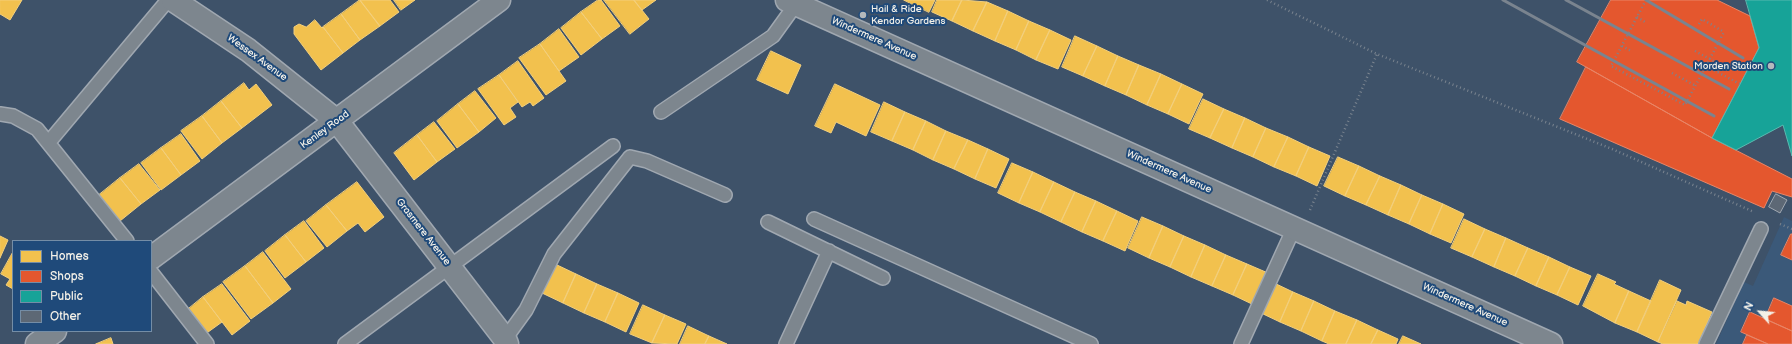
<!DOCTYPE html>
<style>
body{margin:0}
#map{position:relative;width:1792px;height:344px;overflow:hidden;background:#3e5269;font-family:"Balsamiq Sans",sans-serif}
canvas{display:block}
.legend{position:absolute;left:12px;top:240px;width:140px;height:92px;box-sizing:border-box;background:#1f4a7a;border:1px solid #748da6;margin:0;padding:5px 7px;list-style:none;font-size:12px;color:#f4f1e8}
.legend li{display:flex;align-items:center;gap:8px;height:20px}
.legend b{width:20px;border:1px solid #748da6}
.north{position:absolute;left:1740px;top:292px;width:40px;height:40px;-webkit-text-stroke:3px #1f4a7a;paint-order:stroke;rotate:297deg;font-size:11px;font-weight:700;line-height:16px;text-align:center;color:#f4f1e8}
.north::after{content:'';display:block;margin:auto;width:14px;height:18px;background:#f4f1e8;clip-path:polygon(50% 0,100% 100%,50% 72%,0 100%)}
</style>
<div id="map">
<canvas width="1792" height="344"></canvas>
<ul class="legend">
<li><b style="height:11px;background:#f2c14e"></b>Homes</li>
<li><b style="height:11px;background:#e4572e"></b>Shops</li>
<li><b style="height:11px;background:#17a398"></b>Public</li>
<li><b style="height:11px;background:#5d6875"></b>Other</li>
</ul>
<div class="north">N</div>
</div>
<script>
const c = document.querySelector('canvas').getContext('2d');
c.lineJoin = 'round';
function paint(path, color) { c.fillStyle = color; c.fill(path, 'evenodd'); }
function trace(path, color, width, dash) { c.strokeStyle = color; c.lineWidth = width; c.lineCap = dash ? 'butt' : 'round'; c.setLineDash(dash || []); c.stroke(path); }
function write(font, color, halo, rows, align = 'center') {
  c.font = font + ' "Balsamiq Sans",sans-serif'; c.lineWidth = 4; c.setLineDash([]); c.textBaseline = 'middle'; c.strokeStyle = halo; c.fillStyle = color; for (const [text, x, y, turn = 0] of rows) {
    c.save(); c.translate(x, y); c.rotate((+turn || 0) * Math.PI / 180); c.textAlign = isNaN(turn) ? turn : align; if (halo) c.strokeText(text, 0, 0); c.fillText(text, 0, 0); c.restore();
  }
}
paint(new Path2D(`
 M1784,217L1792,221V344H1716L1744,282L1753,286Z`), '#3b5979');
const homes = new Path2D(`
 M0,0H22L10,20L0,14Z
 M360,0L380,26L360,40L341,14Z
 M360,0H390L399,12L380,26Z
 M394,0H415L401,10Z
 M598,0H601L620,26L602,39L581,12Z
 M604,0H634L649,19L630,34Z
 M634,0H656L642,10Z
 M904,0H935L929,12Z
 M937,0H962L952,21L932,12Z
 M962,0L987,2L973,31L952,21Z
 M987,2L1008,11L995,41L973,31Z
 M1008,11L1029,21L1016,50L995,41Z
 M581,12L602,39L581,55L561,28Z
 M341,14L360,40L343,53L323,27Z
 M315,20L322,28L323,27L343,53L321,70L294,34V27L299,24L306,27Z
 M1029,21L1050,30L1036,60L1016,50Z
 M559,29L579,57L559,71L540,44Z
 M1050,30L1071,40L1058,69L1036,60Z
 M1075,36L1097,46L1083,76L1062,67Z
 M540,44L566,81L546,95L519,58Z
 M1097,46L1118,56L1105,86L1083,76Z
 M771,51L801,65L788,94L757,80Z
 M1118,56L1139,65L1126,95L1105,86Z
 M518,61L544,98L533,106L530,102L522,107L499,75Z
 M1139,65L1161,74L1147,105L1126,95Z
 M1161,74L1182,84L1168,114L1147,105Z
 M499,75L518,102L510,108L516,117L504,125L478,89Z
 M244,83L249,90L256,84L272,105L242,128L221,101Z
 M835,84L880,105L866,136L836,122L831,133L815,126Z
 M1182,84L1203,94L1189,124L1168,114Z
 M475,91L496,118L479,132L458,104Z
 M1203,99L1224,109L1210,138L1189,129Z
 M221,101L242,128L222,143L202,116Z
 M884,102L905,112L892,141L871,132Z
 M458,104L479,132L457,148L437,121Z
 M1224,109L1245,118L1232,148L1210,138Z
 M905,112L926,121L913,150L892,141Z
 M202,116L222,143L202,159L181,131Z
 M1245,118L1266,128L1253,157L1232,148Z
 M926,121L946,131L933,160L913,150Z
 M434,122L455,149L437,162L417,135Z
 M1266,128L1288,137L1274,167L1253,157Z
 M946,131L968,140L954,169L933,160Z
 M181,134L200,161L181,175L161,148Z
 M417,135L437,162L414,180L394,153Z
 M1288,137L1309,147L1296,176L1274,167Z
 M968,140L988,149L975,179L954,169Z
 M1309,147L1330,156L1317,186L1296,176Z
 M161,148L181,175L161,190L141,163Z
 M988,149L1009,159L996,188L975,179Z
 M1338,157L1359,166L1345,196L1324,186Z
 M1012,163L1033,172L1019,203L998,193Z
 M139,164L160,190L141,204L120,178Z
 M1359,166L1380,176L1366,205L1345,196Z
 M1033,172L1054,182L1040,212L1019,203Z
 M1380,176L1401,185L1388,215L1366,205Z
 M120,178L141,204L120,221L99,195Z
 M357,182L384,217L365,232L358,223L347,231L326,205Z
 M1054,182L1075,192L1061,222L1040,212Z
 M1401,185L1422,195L1409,224L1388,215Z
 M1075,192L1096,201L1082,232L1061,222Z
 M1422,195L1443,204L1430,234L1409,224Z
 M1096,201L1117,211L1103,241L1082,232Z
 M1443,204L1464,214L1451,243L1430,234Z
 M326,205L347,231L327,247L306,221Z
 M1117,211L1138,221L1125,251L1103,241Z
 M1142,217L1163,226L1149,258L1128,248Z
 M1464,219L1485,229L1472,257L1451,248Z
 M304,221L324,248L306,262L285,235Z
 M1163,226L1184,236L1170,267L1149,258Z
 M1485,229L1506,238L1494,267L1472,257Z
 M285,235L306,262L285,278L265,251Z
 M0,236L8,240L0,258Z
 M1184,236L1205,245L1191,277L1170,267Z
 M1506,238L1528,248L1515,276L1494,267Z
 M1205,245L1226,255L1212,286L1191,277Z
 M1528,248L1549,257L1536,286L1515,276Z
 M13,252V289L6,285L10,279L1,274Z
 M263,252L291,289L273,303L245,266Z
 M1226,255L1247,264L1233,295L1212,286Z
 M1549,257L1570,267L1557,295L1536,286Z
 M555,264L576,274L563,303L542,293Z
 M1247,264L1268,273L1254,305L1233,295Z
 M245,266L273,303L251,319L223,282Z
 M1570,267L1591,276L1578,305L1557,295Z
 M576,274L597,284L584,313L563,303Z
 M1598,274L1616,282L1614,284L1629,291L1615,323L1583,306Z
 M1660,280L1681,290L1658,342L1637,332Z
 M1272,282L1293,292L1280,322L1259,312Z
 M222,284L250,321L232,335L203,297Z
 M597,284L618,293L605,322L584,313Z
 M1629,291L1651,301L1637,332L1615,323Z
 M1293,292L1314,301L1301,331L1280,322Z
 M618,293L639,303L626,332L605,322Z
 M203,297L222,322L204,335L186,311Z
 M1314,301L1335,311L1322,341L1301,331Z
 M1677,301L1686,305L1687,301L1712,312L1698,344H1663L1658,342Z
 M643,305L665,315L652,343L630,334Z
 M1335,311L1357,320L1346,344H1329L1322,341Z
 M665,315L686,324L677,344L652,343Z
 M1357,320L1378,330L1371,344H1346Z
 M688,326L709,336L705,344H680Z
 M1378,330L1398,339L1396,344H1371Z
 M709,336L727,344H705Z
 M1403,336L1421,344H1399Z
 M111,338L113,344H96Z`);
paint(homes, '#f2c14e');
trace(homes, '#f3cf7c', 1);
const shops = new Path2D(`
 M1611,0H1717L1750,16L1759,48L1712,138L1577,62Z
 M1586,67L1712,138L1792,179V197L1772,191L1764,208L1560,119Z
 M1791,234H1792V260L1781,255Z
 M1774,298L1792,306V331L1765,319Z
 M1750,312L1792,331V344H1768L1741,332Z
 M1747,335L1768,344H1743Z`);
paint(shops, '#e4572e');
trace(shops, '#e98566', 1);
const public = new Path2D(`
 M1746,0H1792V156L1783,125L1736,150L1712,138L1759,48Z`);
paint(public, '#17a398');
trace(public, '#59bab0', 1);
const building = new Path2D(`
 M1776,194L1787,200L1780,213L1769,207Z`);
paint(building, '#5d6875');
trace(building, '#a0a8b1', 1);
const lane = new Path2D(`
 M661,112L773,36L796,4
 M0,114L13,116L37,129L127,241
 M49,142L168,0
 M814,219L1091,344
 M768,222L883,278
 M151,272L207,344
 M505,339L526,310L554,254L630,157L647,161L725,195
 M345,344L613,146
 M786,344L829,251
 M1241,344L1294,228
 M1706,344L1761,229`);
const street = new Path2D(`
 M173,0L248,50L337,121L505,339L507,344
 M787,0L1551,344
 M151,258L499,0
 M37,344L55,331`);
trace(lane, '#a0a8b1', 16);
trace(street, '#a0a8b1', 25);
trace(new Path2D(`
 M1267,0L1377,54L1612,149L1754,212
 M1637,17L1645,22
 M1699,24L1702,19L1724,32
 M1622,46L1631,51
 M1695,51L1721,65L1717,72
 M1672,73L1696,86
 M1310,210L1377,54
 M1780,224L1792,229`), '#7a848f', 2.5, [1, 3]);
trace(lane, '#7d868e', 13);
trace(street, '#7d868e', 22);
trace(new Path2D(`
 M1503,0L1714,116
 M1566,0L1729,89
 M1646,0L1743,58`), '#7a848f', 3);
trace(new Path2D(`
 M1646,0L1611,66L1685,105L1706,66L1740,84
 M1706,66L1724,32`), '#7a848f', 2.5, [1, 3]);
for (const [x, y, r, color] of [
 [863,15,4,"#b4b9bc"],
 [1771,66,4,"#b4b9bc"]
]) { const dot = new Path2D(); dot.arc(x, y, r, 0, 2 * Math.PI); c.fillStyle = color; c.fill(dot); trace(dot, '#1f4a7a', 1.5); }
write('10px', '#f4f1e8', '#1f4a7a', [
 ["Hail & Ride",871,9],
 ["Kendor Gardens",871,21],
 ["Morden Station",1763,66,"right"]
], 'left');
write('10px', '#f4f1e8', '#1f4a7a', [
 ["Windermere Avenue",874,39,24],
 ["Wessex Avenue",257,58,36],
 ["Kenley Road",325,130,-36],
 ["Windermere Avenue",1169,172,24],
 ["Grasmere Avenue",423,232,52],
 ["Windermere Avenue",1465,305,24]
]);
</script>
